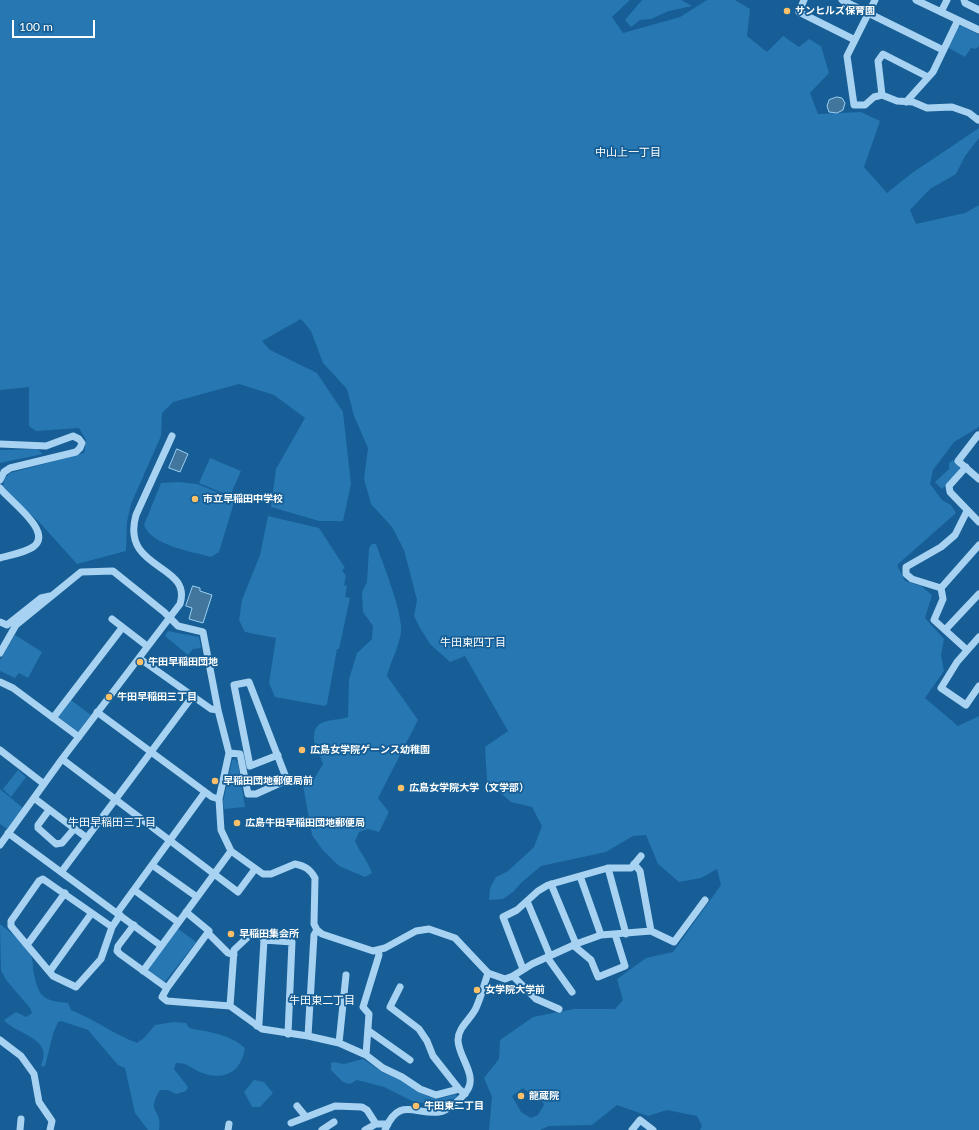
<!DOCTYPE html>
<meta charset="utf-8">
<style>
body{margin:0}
#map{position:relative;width:979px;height:1130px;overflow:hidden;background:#165e95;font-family:Lato,sans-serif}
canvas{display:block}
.scale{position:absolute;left:12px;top:20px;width:83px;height:18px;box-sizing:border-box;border:2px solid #fff;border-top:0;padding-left:5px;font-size:12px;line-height:14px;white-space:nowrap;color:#fff;-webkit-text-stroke:3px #165e95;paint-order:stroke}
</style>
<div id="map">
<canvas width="979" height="1130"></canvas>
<div class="scale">100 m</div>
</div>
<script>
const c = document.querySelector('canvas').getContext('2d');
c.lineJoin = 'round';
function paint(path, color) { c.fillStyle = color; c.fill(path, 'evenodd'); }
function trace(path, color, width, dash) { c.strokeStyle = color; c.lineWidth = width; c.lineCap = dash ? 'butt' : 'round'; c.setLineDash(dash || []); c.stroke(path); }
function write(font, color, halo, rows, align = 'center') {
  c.font = font + ' Lato,"Noto Sans JP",sans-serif'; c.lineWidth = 3.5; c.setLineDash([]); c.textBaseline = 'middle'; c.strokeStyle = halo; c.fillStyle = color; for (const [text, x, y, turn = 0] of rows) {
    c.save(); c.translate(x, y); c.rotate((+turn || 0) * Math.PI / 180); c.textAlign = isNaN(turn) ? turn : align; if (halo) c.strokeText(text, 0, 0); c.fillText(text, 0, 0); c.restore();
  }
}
paint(new Path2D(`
 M0,0H630L612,17L623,33L680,17L707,0H735L750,9L747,36L767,52L783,36L799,47L809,39L821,46L829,73L810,93L818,114L861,112L880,121L864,167L887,193L912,173L979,128V138L965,156L956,174L930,189L910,210L916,224L965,213L979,205V427L954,442L933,470L930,484L942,500L951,505L956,513L897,565L905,581L921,586L932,595L925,618L944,639L941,655L944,671L925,698L958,726L979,716V1130H700L702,1126L697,1116L667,1110L648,1116L617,1105L592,1125L549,1126L540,1130H489L492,1097L484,1078L499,1059L500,1040L533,1017L574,1009H615L623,1000L617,979L646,958L673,952L721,885L717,869L701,878L679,882L658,864L646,835L633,836L606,852L541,866L522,882L513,892L503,899L489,900L490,888L496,877L508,871L534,847L542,826L532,807L511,802L487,781L485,747L508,731L465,656L450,662L430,644L420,628L414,616L417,600L404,550L392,527L371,504L364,479L368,448L354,416L347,389L323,363L311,331L301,319L262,341L270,350L317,373L343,412L351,484L343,521H319L271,507L276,469L305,418L274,395L239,384L173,402L162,413L161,436L131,504L127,522L126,551L77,564L40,523L3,489L4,479L10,473L84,453L86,440L79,428L36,431L29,426V387L0,390ZM523,1088L533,1096L541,1098L544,1105L538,1115L531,1118L521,1112L512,1096Z
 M642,0H681L692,6L669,11L651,19L640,20L631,27L625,20Z
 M962,26L979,35V46L976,49L971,48L965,57L947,47L958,27Z
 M37,449L43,454L0,463V450Z
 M210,458L241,471L230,496L199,483Z
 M953,460L959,466L960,470L942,489L935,482L949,469V463Z
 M179,482L197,484L235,499L219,552L211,557C191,551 152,546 144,525L161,483Z
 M268,516L319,528L345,568L342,570L346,576L344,585L347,586L345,597L350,598L339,649H337L327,704L325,706L275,697L269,683L276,638L245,632L239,620L242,600L260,555Z
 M372,544H376C383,564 403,613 401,632C400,644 390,663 387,676L418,720L378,798L389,812L379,832L368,829L359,832L355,841C360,853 368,861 372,873L365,877L339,866L322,849L312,835L303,785L314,779L323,764C321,756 317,753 315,747C314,744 314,740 314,737C314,717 334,722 348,717L349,679L357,653L372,639L373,626L363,612L362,592L367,582L369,548Z
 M168,631L199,637L201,648L193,649L188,655L165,636Z
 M15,635L42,652L28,678L19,673L15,678L0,671V660Z
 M71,700L91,715L78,732L58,717Z
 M235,759L238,763L245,807L224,809L223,802L232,760Z
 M18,770L26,777L11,797L3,789Z
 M0,789L23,808L7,829L0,824Z
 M0,924C11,933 23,942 30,954C33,958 33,965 33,969C38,995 41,1001 68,1003L71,1010C94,1019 113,1034 137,1043L144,1038L155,1025L174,1022L186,1023L189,1028C208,1032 230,1034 245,1048C241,1072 225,1081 202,1073C192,1069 187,1062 176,1063L174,1069L188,1087L186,1091L176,1094L168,1090H160C145,1114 163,1108 159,1130H148L135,1113L125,1068L118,1065L88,1030L61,1021L58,1022L53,1034L45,1066L42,1067L41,1065C55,1038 13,1033 4,1020L16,1012L26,1017L32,1013L30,1008L7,981L1,971Z
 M177,928L196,942L165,982L148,970Z
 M363,1059L384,1073L402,1080L427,1096L438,1099L456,1094L457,1097L439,1105L428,1104L412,1101L384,1087L357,1080L350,1084L343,1082L331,1070V1063L334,1062L344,1064Z
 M254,1080L264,1082L273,1093L260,1107H252L244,1092Z`), '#2677b2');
const water = new Path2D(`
 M837,97L842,98L845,103L843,110L837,113L829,112L827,106L829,100Z
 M177,449L188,454L180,472L169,468Z
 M193,586L200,588V591L212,595L203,623L189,619L192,608L186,606Z`);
paint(water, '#43769d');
trace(water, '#9acff4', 1);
trace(new Path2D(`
 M804,0L799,12L855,40
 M842,0L943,50
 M875,0L847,56L854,105H865L874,97L882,95L897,101L913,102L927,108L952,107L969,113L978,120L979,119
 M916,0L979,30
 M964,0L965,3L979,10
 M941,12L947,0
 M882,95L878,61L883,54L928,77
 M906,102L933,72L958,20
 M979,436L978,435L958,461L979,479
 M0,444L46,446L73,436L79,439L82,443L80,448L76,452L10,468L4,472L0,480
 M966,467L949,486L950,492L979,522
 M0,488C7,499 55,532 33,547C24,553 10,555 0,558
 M967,511L955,535L941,547L906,567V574L912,579L941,588L943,599L934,620L967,650
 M941,588L979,545
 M112,619L147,646
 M0,622L7,625L41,598L50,596
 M945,630L979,594
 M979,637L957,662L941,688L966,705L979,686
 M0,653L16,625L81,572L113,571L164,612L178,626L203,632L218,710L229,753L219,799L221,830L231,851L263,874H271L295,864C305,866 310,869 315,878L314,924L317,930L322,934L373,951L385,948L416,931L429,929L455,938L488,973L505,979L513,976L532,964L576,944L601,935L651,931L674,942L705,900
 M139,658L211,709L218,710
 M0,682L13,688L79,737
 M97,712L212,797L219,799
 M53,718L122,628
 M0,750L44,784
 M229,753L240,754L248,794H256L287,780L249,682L234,685L250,766L278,755
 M62,759L238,892L255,869
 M34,798L87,838
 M49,810L38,825V828L56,844L62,843L74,829
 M8,833L160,945
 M0,845L62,759L180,604C193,563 120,571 136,515L172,436
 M634,864L640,871L651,931
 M152,865L197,897
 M608,868L626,934
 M62,871L192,697
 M580,876L601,935
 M551,884L576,944
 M134,890L178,922
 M527,901L550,956
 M186,912L209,931L167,988L162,997L167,1001L230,1006L262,1029L308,1036L339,1043L366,1055L383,1068L402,1077L420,1089L436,1095L459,1089L465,1094
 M117,913L205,792
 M134,925L118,946L117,951L120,954L167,988
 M112,927L101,959L76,987L53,976L11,926V921L39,881L43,879L112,927L120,915
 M208,933L228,953L234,955
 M264,940L292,942L288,1034
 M27,945L65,893
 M573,945L591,960L598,977L625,966L615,934
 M547,957L572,992
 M523,969L503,917L517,910L538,891L548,885L608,868H631L641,856
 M50,971L91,914
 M143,971L231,851
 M513,976L536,999L559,1009
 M400,987L390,1007L419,1029L427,1041L433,1056L459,1089
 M230,1006L234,950L251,934L259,933L264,940L259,1023L257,1026
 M369,1031L410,1060
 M308,1036L314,935L317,930
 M0,1040L21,1056L34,1074L39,1102L52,1121L50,1130
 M339,1043L346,975
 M366,1055L369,1014L363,1007L379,955L378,951
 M297,1106L306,1117
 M291,1123L335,1106L362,1107L367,1110L376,1124
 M20,1130L21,1119
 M228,1130L229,1124
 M322,1130L334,1122
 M365,1130L376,1124H388
 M385,1130C399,1096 415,1115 439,1112C448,1111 461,1099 466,1092C479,1076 458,1057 458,1040C458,1027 471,1019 476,1008C481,997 484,985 488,973
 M632,1130L640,1120L653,1130`), '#a8d2f1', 7);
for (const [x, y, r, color] of [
 [787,11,4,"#ffc068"],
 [195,499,4,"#ffc068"],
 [140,662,4,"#ffc068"],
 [109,697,4,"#ffc068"],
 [302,750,4,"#ffc068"],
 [215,781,4,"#ffc068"],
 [401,788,4,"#ffc068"],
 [237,823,4,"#ffc068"],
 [231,934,4,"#ffc068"],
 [477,990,4,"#ffc068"],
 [521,1096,4,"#ffc068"],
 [416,1106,4,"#ffc068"]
]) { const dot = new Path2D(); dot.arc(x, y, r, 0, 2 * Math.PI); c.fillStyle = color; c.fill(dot); trace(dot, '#165e95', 1.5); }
write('bold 10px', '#fff', '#165e95', [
 ["サンヒルズ保育園",795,11],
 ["市立早稲田中学校",203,499],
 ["牛田早稲田団地",148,662],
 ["牛田早稲田三丁目",117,697],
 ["広島女学院ゲーンス幼稚園",310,750],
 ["早稲田団地郵便局前",223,781],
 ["広島女学院大学（文学部）",409,788],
 ["広島牛田早稲田団地郵便局",245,823],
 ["早稲田集会所",239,934],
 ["女学院大学前",485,990],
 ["龍蔵院",529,1096],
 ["牛田東二丁目",424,1106]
], 'left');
write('11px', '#fff', '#165e95', [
 ["中山上一丁目",628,152],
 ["牛田東四丁目",473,642],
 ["牛田早稲田三丁目",112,822],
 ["牛田東二丁目",322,1000]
]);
</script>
